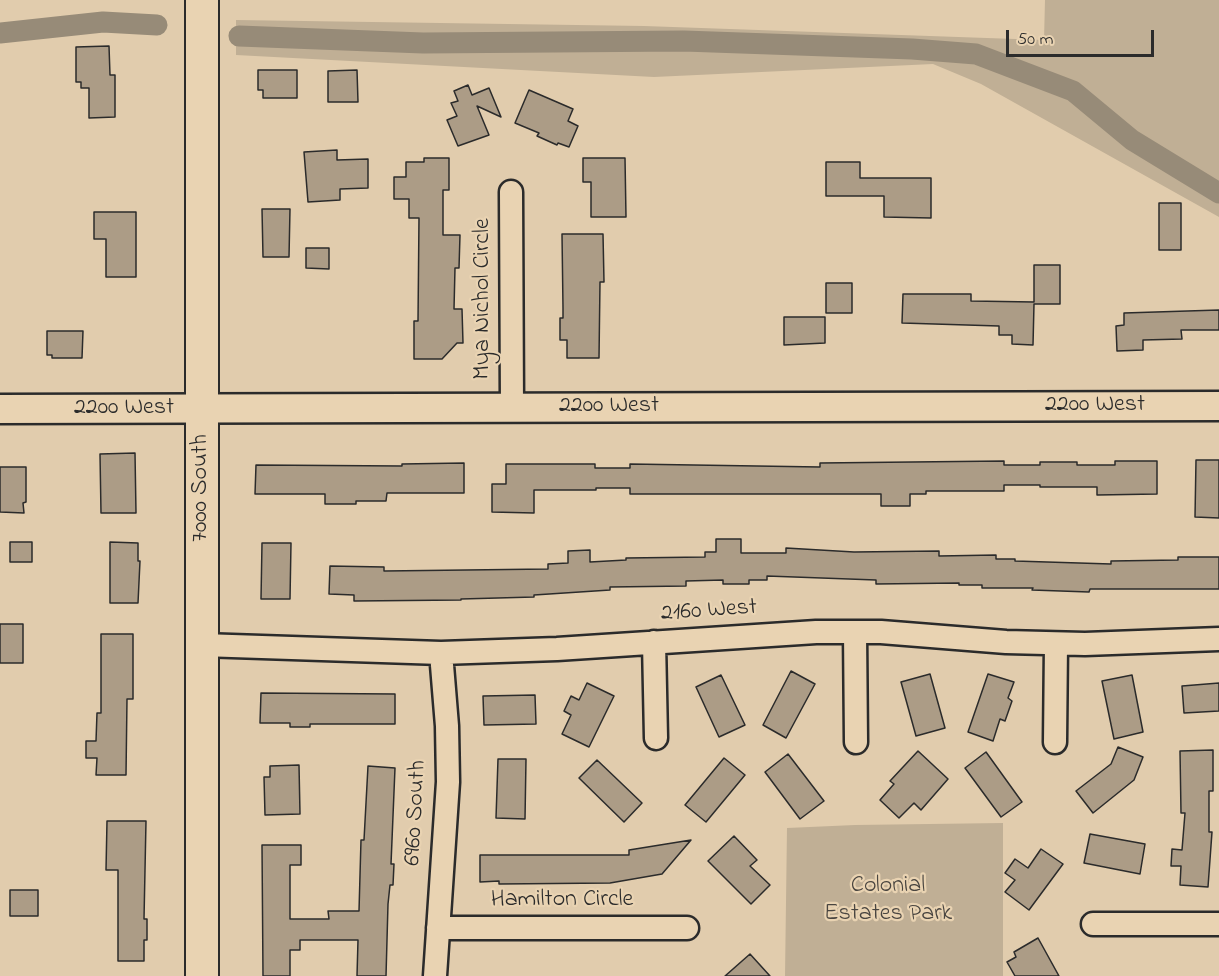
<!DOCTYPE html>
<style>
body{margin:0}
#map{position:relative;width:1219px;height:976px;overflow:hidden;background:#e1ccad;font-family:"Indie Flower",sans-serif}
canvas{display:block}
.scale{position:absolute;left:1006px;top:30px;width:148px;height:27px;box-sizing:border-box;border:3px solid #2b2b2b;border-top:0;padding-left:8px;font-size:18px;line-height:21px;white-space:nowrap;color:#2b2b2b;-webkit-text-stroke:4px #e9d3b2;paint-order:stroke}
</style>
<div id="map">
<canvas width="1219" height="976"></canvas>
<div class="scale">50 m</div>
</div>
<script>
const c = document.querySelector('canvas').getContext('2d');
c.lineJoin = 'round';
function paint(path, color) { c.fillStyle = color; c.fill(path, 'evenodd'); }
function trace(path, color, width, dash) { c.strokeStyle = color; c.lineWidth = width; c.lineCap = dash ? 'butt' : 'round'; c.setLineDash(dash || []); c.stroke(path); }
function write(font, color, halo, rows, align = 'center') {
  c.font = font + ' "Indie Flower",sans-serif'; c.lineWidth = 4.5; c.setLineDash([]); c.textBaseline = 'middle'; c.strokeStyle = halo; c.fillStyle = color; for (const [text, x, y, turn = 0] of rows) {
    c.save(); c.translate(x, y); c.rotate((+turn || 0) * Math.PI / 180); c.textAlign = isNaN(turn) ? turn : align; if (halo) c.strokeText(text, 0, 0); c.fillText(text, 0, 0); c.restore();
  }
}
paint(new Path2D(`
 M1045,0H1219V217L981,84L933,64L654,77L236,55V20L644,26L1044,40Z
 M1003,823V976H785L787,828L855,825Z`), '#c0af95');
trace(new Path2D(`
 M0,33L103,22L157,25
 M239,36L423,43L684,41L912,49L976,54L1073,91L1132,140L1219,193`), '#978b78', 21);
const building = new Path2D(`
 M109,46L110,75H115V117L89,118V88H81V82H76V47Z
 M258,70H297V98H263V90H258Z
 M357,70L358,102H328V71Z
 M468,85L472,95L489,88L501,117L477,106L489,135L458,146L447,120L457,116L451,103L458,101L454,91Z
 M529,90L573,109L568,121L578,126L569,147L558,143L557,145L537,136L539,133L515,123Z
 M337,150V160L368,159V188L340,189V200L308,202L304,152Z
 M424,158H449V190H443V235H460L459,268H455L454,309H462L463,343H457L442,359H414V321H418L419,218H409V199H394V177H406V162H424Z
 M583,158H625L626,217H591V182H583Z
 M826,162H860V178H931V218L884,217V196H826Z
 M1159,203H1181V250H1159Z
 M262,209H290L289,257H263Z
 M94,212H136V277H106V239H94Z
 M562,234H603L604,282H600L599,358H567V340H560V318H563V308Z
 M306,248H329V269L306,268Z
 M1034,265H1060V304H1034L1033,345L1012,344V335H999V326L902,323L903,294H971V301L1034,302Z
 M826,283H852V313H826Z
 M1219,310V330H1181L1182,339L1143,340V350L1117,351L1116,326L1124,325V313Z
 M784,317H825V343L784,345Z
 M47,331H83L82,358H52V355H47Z
 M135,453L136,513H101L100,454Z
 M1196,460H1219V518L1195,517Z
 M1004,461V465H1040V462H1077V465H1115V461H1157V494L1097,495V487H1040V485H1004V491H926V494H910V506H881V494H630V488H596V490H534V513L492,512V484H506V464H595V468H630V464L820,467V463Z
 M464,463V493H387L386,501H356V504H325V494H255L256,465L402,466V464Z
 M0,467H26V502L23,503L24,513L0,512Z
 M716,539H741V553H786V548L854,552L939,551V556L996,555V559H1015V561L1111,564V561L1178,560V557H1219V589H1090L1089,592L1032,590L1033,588H982V585H959V583L876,584V580L767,576V580H749V584H723V580L686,581V586L610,587V590L534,595V597L461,599V600L354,601V595L329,594L330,566L384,567V571L548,569V564L568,563V551L590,550V562L626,560V558L705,557V552H716Z
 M10,542H32V562H10Z
 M110,542L138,543V561H140L138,603H110Z
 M262,543H291L290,599H261Z
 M0,624H23V663H0Z
 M101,634H133V699H127L126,775H96L97,758H86V741H96L97,713H101Z
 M791,671L815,684L786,738L763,725Z
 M930,674L945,728L916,736L901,682Z
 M988,674L1014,682L1008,698L1012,701L1005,721L1000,719L993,741L968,732Z
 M721,675L745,725L719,737L696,687Z
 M1132,675L1143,732L1114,739L1102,681Z
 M587,683L614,696L589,747L562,734L571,715L564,711L571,696L579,700Z
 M1219,683V711L1184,713L1182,686Z
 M261,693L395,694V724H310V727H290V723H260Z
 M535,695L536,724L484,725L483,696Z
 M1118,747L1143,757L1134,780L1093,813L1076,791L1111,764Z
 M1213,750V791H1209V832H1212L1208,887L1180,885L1181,866H1171L1172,849L1182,850L1185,813H1181L1180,751Z
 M918,751L948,779L921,810L914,803L899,818L880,800L894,784L890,781Z
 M986,752L1022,802L1001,817L965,768Z
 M788,754L824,801L800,819L765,772Z
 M724,758L745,775L706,822L685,805Z
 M498,759H526L525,819L496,818Z
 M597,760L642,803L624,822L579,778Z
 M299,765L300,814L265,815L264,777H270V766Z
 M368,766L395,768L391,864H394L393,885H390L388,904L386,976H357L358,940H300V950H290V976H263L262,845H301V865H290V919H329L328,911H359L361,840H364Z
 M107,821H146L144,919H147V940H144V961H118V870H106Z
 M1090,834L1145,844L1140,874L1084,863Z
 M734,836L757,860L750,866L770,885L751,904L708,861Z
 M691,840L662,874L610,883L499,884V881L480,882V855H629V850Z
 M1041,849L1063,864L1029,910L1005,892L1015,880L1005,873L1015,859L1028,868Z
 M10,890H38V916H10Z
 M1038,938L1059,976H1015L1007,962L1016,957L1014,952Z
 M750,954L770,976H725Z`);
paint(building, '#ac9c86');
trace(building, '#2b2b2b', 1.5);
const minor = new Path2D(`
 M511,192L512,407
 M855,632L856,742
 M654,642L656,738
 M202,645L441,653L557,649L816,632H881L1006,642L1085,644L1219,639
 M1055,742L1056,644
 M1093,924H1219
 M438,928H687
 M435,976L448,782L447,726L441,653`);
const tertiary = new Path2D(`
 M0,409L1219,406`);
const secondary = new Path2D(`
 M202,0V976`);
trace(minor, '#2b2b2b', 27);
trace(tertiary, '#2b2b2b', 33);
trace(secondary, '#2b2b2b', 36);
trace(minor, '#e9d3b2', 22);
trace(tertiary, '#e9d3b2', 28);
trace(secondary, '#e9d3b2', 32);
write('24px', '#2b2b2b', '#e9d3b2', [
 ["Mya Nichol Circle",484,299,-90],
 ["2200 West",1095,406],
 ["2200 West",609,407],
 ["2200 West",124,409],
 ["7000 South",202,488,-90],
 ["2160 West",709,612,-4],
 ["6960 South",417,813,-87],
 ["Hamilton Circle",562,901]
]);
write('24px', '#494540', '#e9d3b2', [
 ["Colonial",888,887],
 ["Estates Park",888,915]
]);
</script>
